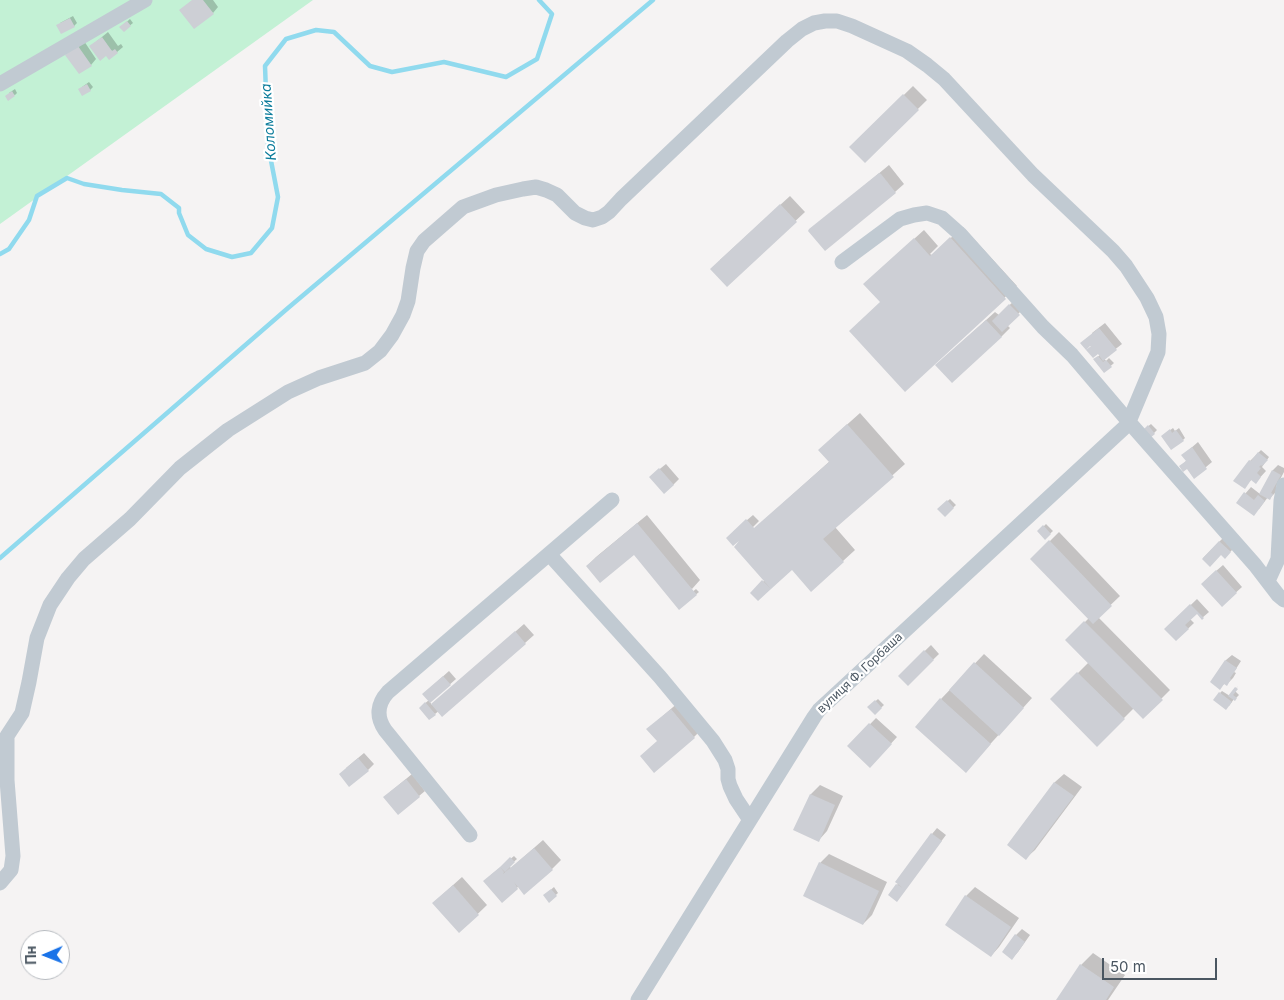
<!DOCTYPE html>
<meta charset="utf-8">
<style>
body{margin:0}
#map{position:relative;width:1284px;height:1000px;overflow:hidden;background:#f5f3f3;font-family:Inter,sans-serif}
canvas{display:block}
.north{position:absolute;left:20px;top:930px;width:50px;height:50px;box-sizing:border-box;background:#fff;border:1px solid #b7bbc0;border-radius:50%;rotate:269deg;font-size:14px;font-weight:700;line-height:20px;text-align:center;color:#4a5661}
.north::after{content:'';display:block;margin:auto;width:18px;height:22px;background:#1a73e8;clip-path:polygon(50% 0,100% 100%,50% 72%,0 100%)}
.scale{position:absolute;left:1102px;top:958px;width:115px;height:22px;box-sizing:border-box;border:2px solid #4a5661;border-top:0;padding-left:6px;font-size:15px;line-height:18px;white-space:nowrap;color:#4a5661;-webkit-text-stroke:4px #fff;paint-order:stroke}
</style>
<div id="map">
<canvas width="1284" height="1000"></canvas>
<div class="north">Пн</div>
<div class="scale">50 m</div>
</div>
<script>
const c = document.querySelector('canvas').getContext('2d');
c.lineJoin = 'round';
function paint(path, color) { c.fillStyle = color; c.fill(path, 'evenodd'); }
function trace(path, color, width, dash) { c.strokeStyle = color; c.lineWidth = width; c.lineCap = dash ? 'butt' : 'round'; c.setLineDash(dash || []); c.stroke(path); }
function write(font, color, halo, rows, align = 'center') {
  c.font = font + ' Inter,sans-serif'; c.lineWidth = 4.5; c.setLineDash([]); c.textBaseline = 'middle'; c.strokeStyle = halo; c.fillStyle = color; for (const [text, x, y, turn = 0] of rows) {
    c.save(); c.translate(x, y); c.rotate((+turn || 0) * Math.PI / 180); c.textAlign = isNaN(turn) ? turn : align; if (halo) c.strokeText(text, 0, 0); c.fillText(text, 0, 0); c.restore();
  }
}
paint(new Path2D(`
 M0,0H313L0,224Z`), '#c3f1d5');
paint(new Path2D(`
 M192,0H213L218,7L213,13Z
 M73,16L77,23L74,26L60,23Z
 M130,19L133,23L124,30L121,27Z
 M108,32L118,46L121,44L123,47L117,52L91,46Z
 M84,41L96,59L91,65L67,55Z
 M89,82L93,87L90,90L82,87Z
 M913,86L927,100L865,161L851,147Z
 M15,89L17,93L15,95L9,93Z
 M889,165L904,184L895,192L819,223Z
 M790,196L805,212L727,285L720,260Z
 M963,227L1017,286L905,390L874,275L924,230L938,246L930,254L932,255Z
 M1016,299L1024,308L1007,325L1010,328L1001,337L946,356L995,312L999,315Z
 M1105,323L1122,344L1104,358L1106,361L1109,358L1114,363L1105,371L1095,359L1100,355L1092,346V333Z
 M860,413L905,464L835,527L855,550L843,561L792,569L758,600L751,593L765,580L748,534L733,532L753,515L759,521L753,527L754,529L830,461L832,438Z
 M1151,424L1157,430L1151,436L1145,429Z
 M1173,428L1175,431L1179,428L1185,438L1183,440L1165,434Z
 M1198,442L1212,462L1194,477L1187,468L1181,466L1187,460L1183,455Z
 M1261,450L1269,457L1262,467L1266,471L1256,482L1252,479L1244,488L1235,481L1250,461Z
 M666,464L679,479L673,485L656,472Z
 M1278,465L1284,468V472L1276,487L1278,488L1275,493L1270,498L1268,497L1259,509L1238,502L1251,487L1260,494L1273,470Z
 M950,499L956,505L945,515L939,509Z
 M647,515L700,580L692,589L634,553L587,566L596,557Z
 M1046,524L1053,531L1045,538L1039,531Z
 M1059,532L1120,596L1098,617L1170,690L1143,717L1134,708L1097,745L1052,699L1089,662L1067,640L1089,618L1032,559Z
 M1225,536L1236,546L1225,557L1221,554L1203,558Z
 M1223,565L1242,587L1222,605L1208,578Z
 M696,589L699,592L679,608V603Z
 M1197,599L1209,612L1202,618L1197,612L1190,619L1194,623L1176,640L1166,629Z
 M524,624L534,635L525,643L435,714L423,705L429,700L430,688L449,671L456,679L430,702L432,705Z
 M931,645L939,654L908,684L899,676Z
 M984,654L1032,698L974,762L941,699Z
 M1232,655L1241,661L1234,672L1236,673L1233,678L1227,684L1225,683L1220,688L1211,682L1226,660Z
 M1238,686L1235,691L1239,695L1234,700V699L1229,706L1220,693L1222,691L1230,696Z
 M878,699L884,705L875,713L869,707Z
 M680,701L703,728L694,737L658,741L657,721Z
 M876,718L897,737L876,760L849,746Z
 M364,753L374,764L368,770L346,768Z
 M412,774L425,791L419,796L390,792Z
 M1064,774L1082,787L1035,850L1026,858L1009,845L1055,782Z
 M820,785L843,796L827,831L819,840L795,830L811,794Z
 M937,828L946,835L899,897L897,885L932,834Z
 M543,840L561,860L552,869L519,886L502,901L491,875L514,856L517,859L509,866L511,868Z
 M829,854L887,882L872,915L863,924L820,863Z
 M462,877L487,905L459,932L433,903Z
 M554,887L558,893L549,901L547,893Z
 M975,887L1019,918L999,947L991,956L966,896Z
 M1022,929L1030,935L1018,952L1012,958L1016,935Z
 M1093,953L1125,975L1108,1000H1058L1081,965Z`), '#0003');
trace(new Path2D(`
 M0,254L9,249L29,220L37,196L67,178L84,184L122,190L161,194L179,208V213L188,235L206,249L232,257L251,253L272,228L278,197L268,145L265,66L286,39L316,30L334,32L370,66L392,72L444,62L506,77L537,59L552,14L539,0
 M0,558L288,308L653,0`), '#90daee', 4.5);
paint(new Path2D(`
 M192,0H203L214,14L194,29L179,10Z
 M70,18L75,27L61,34L56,25Z
 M127,21L131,26L124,32L119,27Z
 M102,37L112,51L115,49L118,53L109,60L106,56L100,61L89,46Z
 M78,46L92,66L79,74L65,55Z
 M87,84L91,91L82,96L78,89Z
 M12,91L15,96L8,101L5,96Z
 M903,94L919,110L865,163L849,147Z
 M879,173L881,174L896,193L825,251L808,231L809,229Z
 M780,204L797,222L727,287L710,269Z
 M950,237L1006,299L905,392L849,331L880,302L863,284L914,238L930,256Z
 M1009,304L1020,315L1002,332L992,321Z
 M986,320L1002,337L952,383L935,365Z
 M1099,328L1117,350L1103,361L1098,354L1093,358L1086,350L1091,346H1090L1086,350L1080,343Z
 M1098,356L1103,362L1106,360L1112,367L1104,373L1093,359Z
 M847,424L894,477L823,539L844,562L811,592L792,570L771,589L734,547L739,541L733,546L726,538L746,519L754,528L829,462L818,450Z
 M1148,425L1155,434L1150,438L1144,429Z
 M1170,429L1172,433L1176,430L1184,441L1171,450L1161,436Z
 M1192,447L1207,469L1194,479L1187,469L1183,472L1179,466L1186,461L1181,455Z
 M1258,452L1268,460L1262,466L1261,465L1259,467L1261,468L1257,473L1261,477L1256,484L1251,480L1245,489L1233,481L1249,460L1251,461Z
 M659,468L674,485L664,494L649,477Z
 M1272,470L1281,475L1271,493L1273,494L1270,500L1259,494Z
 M1244,492L1254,500L1258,495L1265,501L1254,516L1236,503Z
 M947,500L954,508L945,517L937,509Z
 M637,523L697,595L679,610L634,555L600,583L586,566Z
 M1043,525L1051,534L1045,540L1037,531Z
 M1049,540L1112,606L1093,624L1030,559Z
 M1219,541L1231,552L1225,559L1221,555L1210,567L1202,559Z
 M1216,570L1237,593L1222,607L1201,584Z
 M762,580L771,589L758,601L750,593Z
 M1190,604L1204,618L1202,620L1197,614L1185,625L1189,629L1176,641L1164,629Z
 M1084,621L1163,700L1143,719L1065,640Z
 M515,631L526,644L442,717L431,704Z
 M924,650L934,660L908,686L898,676Z
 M1225,660L1237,668L1230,678L1231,679L1227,686L1224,684L1220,690L1210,682Z
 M974,662L1024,708L999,736L949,690Z
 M1077,672L1125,719L1097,747L1050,699Z
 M443,676L451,685L430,703L422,694Z
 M1235,687L1238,689L1233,695L1237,698L1235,701L1228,696Z
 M1219,692L1232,702L1226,710L1213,700Z
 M940,698L991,744L966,773L915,727Z
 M875,700L882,708L875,715L867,707Z
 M425,702L436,715L429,720L419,708Z
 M671,709L695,738L654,773L640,756L657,741L646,729Z
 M869,723L892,744L870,768L847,746Z
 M358,758L369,771L349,787L339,774Z
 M406,779L420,797L398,815L383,797Z
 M1054,782L1074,796L1026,860L1007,845Z
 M810,794L835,805L819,842L793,830Z
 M931,833L942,841L897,902L888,895L896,884L903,888L895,882Z
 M534,848L553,870L524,895L514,882L518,889L502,903L483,881L500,867L504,872L503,874Z
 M510,857L515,862L505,872L500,867Z
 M819,862L879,891L863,925L803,896Z
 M453,885L479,915L459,933L432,903Z
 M551,889L557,896L549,903L543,895Z
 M965,895L1011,927L991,957L945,925Z
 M1015,934L1025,942L1012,960L1002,952Z
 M1080,964L1114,987L1106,1000H1056Z`), '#cdcfd5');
trace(new Path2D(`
 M0,84L145,0
 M842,262L900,219L914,215L927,213L942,218L960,234L1043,327L1072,355L1129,422L1255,565L1278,595L1284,600
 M549,554L660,677L713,741L725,760L728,769V779L730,786L736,799L750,820
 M1268,581L1278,559L1281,501L1284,485
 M470,835L385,730C376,717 377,704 388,692L612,500
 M0,883L11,870L13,856L7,780V736L22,713L29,682L37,638L50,605L68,578L84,559L130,519L180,468L228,430L288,392L319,378L365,363L380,351L392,335L403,315L408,301L413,268L417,251L424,241L463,207L496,195L523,189L536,187L546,190L557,195L575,213L585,218L593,220L602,217L609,212L621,199L787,41L802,29L814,23L825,21H837L852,26L907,51L927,65L944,79L1033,175L1113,251L1126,266L1147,298L1156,317L1159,334L1158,352L1130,419L1125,427L819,710L814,717L638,1000`), '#c1cad2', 15);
write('12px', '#4a5661', '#fff', [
 ["вулиця Ф. Горбаша",860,673,-43]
]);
write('italic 14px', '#0c7c9b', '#fff', [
 ["Коломийка",269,122,-94]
]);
</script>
